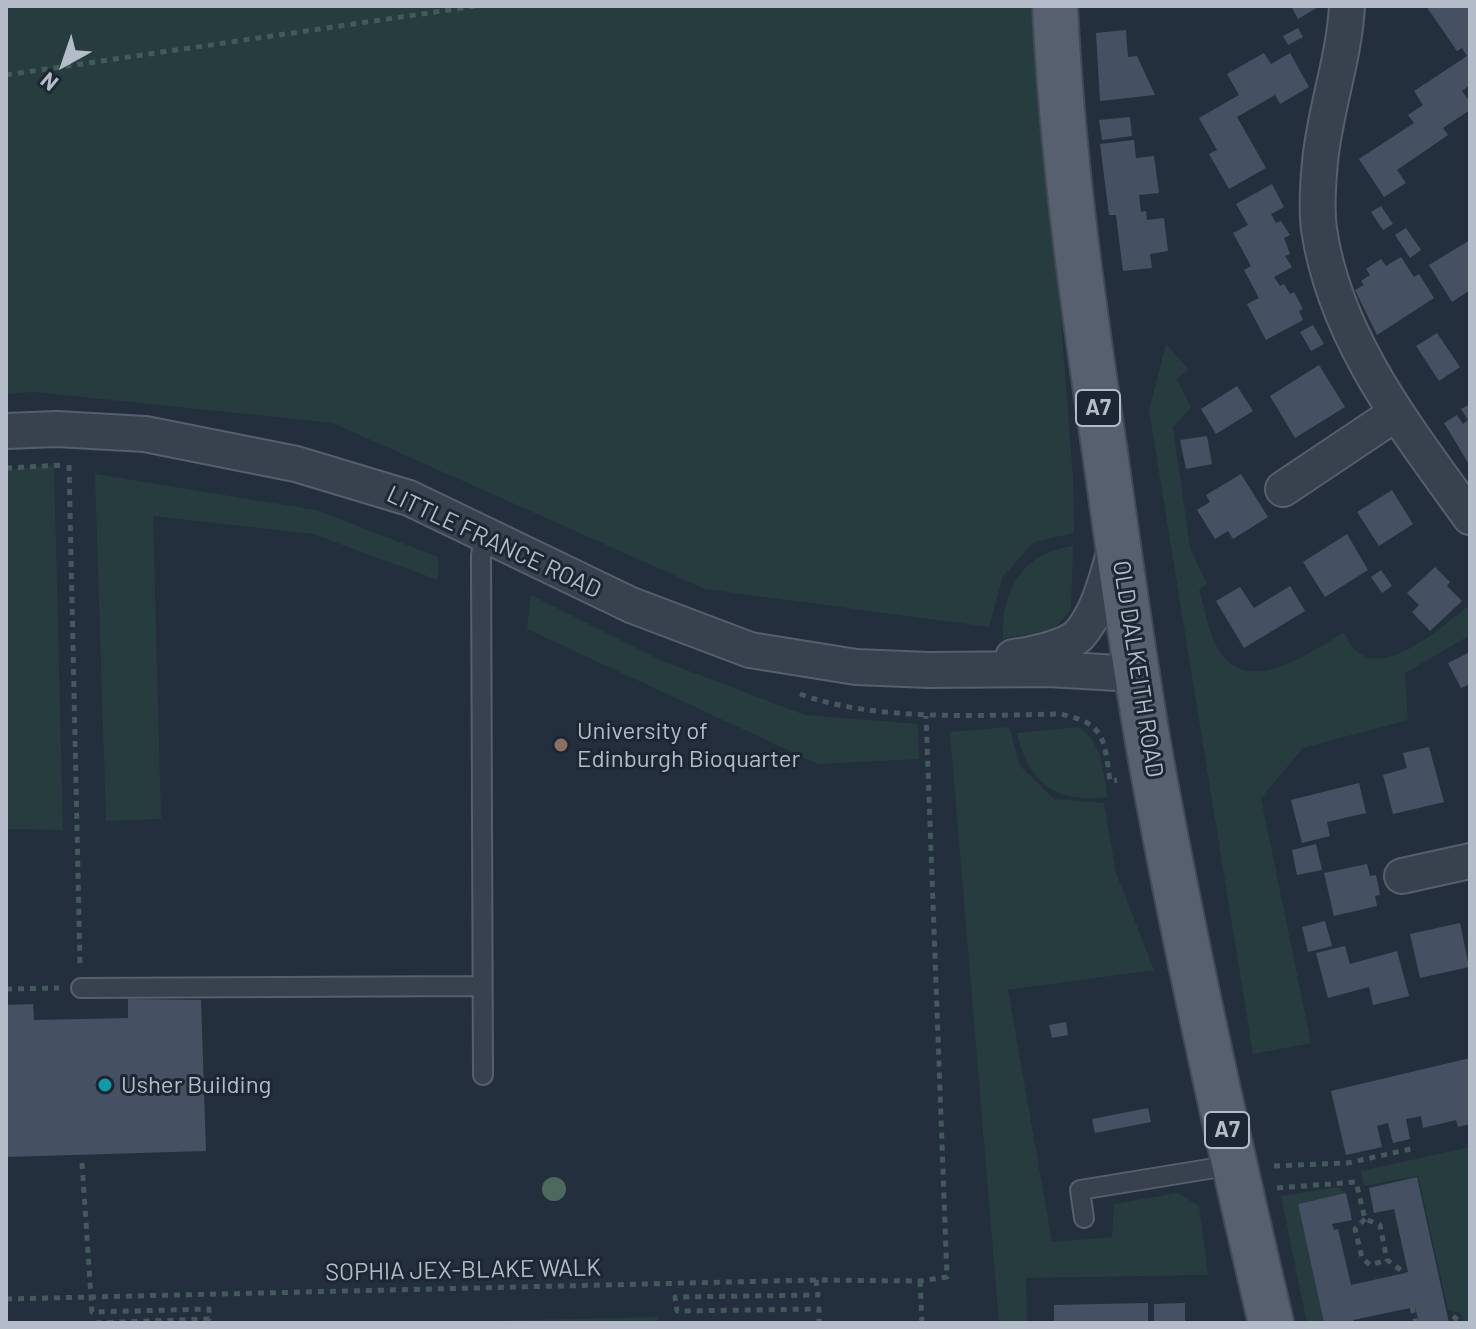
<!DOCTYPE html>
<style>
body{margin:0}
#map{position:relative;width:1476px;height:1329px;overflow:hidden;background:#242f3e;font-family:Barlow,sans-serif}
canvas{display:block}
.frame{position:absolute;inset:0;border:8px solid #b4bcc9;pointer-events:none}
.north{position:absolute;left:24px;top:24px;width:80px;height:80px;-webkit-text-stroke:6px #1d2633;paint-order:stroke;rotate:220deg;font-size:22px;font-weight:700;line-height:32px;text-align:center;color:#b4bcc9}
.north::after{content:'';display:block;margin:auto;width:28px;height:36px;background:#b4bcc9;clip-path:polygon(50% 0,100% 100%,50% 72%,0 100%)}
</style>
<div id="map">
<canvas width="1476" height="1329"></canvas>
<div class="frame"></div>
<div class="north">N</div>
</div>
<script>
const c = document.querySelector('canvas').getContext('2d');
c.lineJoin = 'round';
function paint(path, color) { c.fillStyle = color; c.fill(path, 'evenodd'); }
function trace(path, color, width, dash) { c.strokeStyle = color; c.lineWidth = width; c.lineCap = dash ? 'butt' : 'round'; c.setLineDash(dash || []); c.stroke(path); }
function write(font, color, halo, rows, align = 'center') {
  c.font = font + ' Barlow,sans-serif'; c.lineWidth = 6; c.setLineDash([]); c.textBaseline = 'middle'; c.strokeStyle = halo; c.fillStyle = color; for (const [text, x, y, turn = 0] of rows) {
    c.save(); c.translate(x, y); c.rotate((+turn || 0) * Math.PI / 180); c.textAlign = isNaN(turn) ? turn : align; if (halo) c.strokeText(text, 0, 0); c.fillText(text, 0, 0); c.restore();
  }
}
paint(new Path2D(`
 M6,6H1037L1073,478L1074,533L1034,542L1003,576L989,627L705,589L333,423L34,392L6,394Z
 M1166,344L1189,370L1177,379L1191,408L1173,427L1190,548L1207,584L1199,590C1205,609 1208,632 1218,649C1248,700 1310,651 1344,633C1347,637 1350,645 1354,649C1385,681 1444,624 1470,605V635L1405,673L1408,720L1303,748L1261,798L1311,1043L1253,1054L1149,410Z
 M54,465L63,830L7,829L6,470Z
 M95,474L316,510L438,557V580L313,534L153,516L161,819L106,821Z
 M1073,546L1071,609L1054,629L1003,639C1001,590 1022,553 1073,546Z
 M531,595L660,660L805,715L918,724L919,759L818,764L527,629Z
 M1009,727L1020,766L1054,799L1104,803L1116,873L1154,970L1008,990L1052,1242L1112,1237L1114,1204L1178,1193L1199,1206L1208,1275L1026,1278L1027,1323H999L950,732Z
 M1078,727C1103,742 1102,770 1108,797C1057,804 1028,783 1017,733Z
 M1470,1147V1323H1465L1460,1313L1448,1310L1418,1176L1364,1186L1361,1171Z
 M1337,1187L1346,1193L1298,1204L1324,1323H1307L1281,1196Z
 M657,1317L658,1323H396Z`), '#263c3f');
paint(new Path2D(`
 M1291,6H1320L1298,19Z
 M1426,6H1470V85L1462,91L1470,102V110L1443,128L1448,135L1397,170L1406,183L1384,197L1359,159L1414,123L1408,115L1423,105L1414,91L1467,56L1462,48L1457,51Z
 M1298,28L1303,37L1288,45L1283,36Z
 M1126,30L1128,57L1137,56L1155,95L1100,101L1096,33Z
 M1264,53L1271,64L1290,53L1309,87L1280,104L1275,95L1237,117L1266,168L1229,189L1209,154L1217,150L1199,118L1239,95L1227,74Z
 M1130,117L1132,136L1102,140L1099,120Z
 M1134,140L1136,158L1154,156L1159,193L1139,195L1141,212L1146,211L1147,220L1164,218L1168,251L1150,254L1152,268L1123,271L1116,215H1109L1100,144Z
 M1272,184L1284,207L1271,214L1276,223L1281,221L1290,235L1284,238L1290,254L1285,256L1292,267L1274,277L1280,286L1284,284L1290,294L1294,292L1303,309L1299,311L1303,320L1266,340L1247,304L1259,298L1244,270L1251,266L1233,233L1248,225L1236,204Z
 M1381,206L1393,224L1383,230L1371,212Z
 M1406,228L1421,250L1410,258L1395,235Z
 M1470,240V290L1452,302L1429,265Z
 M1401,257L1414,277L1419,274L1434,298L1377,335L1355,290L1364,285L1361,281L1370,275L1366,269L1381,259L1386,266Z
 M1313,325L1324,344L1311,351L1300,332Z
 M1437,333L1460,367L1439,381L1416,346Z
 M1319,365L1345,407L1295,438L1270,396Z
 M1237,386L1253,411L1216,434L1201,409Z
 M1470,404V466L1444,423L1457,415L1463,424L1468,420L1461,409Z
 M1207,436L1212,464L1186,469L1180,440Z
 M1241,474L1268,517L1233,539L1228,531L1215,539L1197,510L1210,502L1206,495Z
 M1392,490L1413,524L1379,546L1357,512Z
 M1347,534L1368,570L1325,597L1303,562Z
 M1435,567L1450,582L1447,586L1462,601L1430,631L1412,612L1419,605L1407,593Z
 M1381,570L1392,586L1382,593L1371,577Z
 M1290,586L1305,611L1244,648L1216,601L1240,587L1254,608Z
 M1470,652V684L1461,688L1448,663Z
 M1429,747L1444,802L1393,814L1383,775L1407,768L1403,753Z
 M1359,783L1366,813L1327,822L1330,836L1302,843L1291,800Z
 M1316,844L1322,870L1297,875L1292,850Z
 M1367,864L1370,876L1376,875L1378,884L1380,895L1375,896L1377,906L1334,916L1324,873Z
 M1325,921L1332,946L1308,952L1302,927Z
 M1460,923L1469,967L1420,978L1410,934Z
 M1345,946L1350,964L1397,951L1409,996L1373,1005L1369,987L1328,998L1316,953Z
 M128,999L201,1000L206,1151L6,1157V1005L33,1004L34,1020L128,1018Z
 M1066,1022L1068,1035L1052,1038L1049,1025Z
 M1470,1058V1124L1458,1127L1456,1120L1423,1128L1421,1116L1412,1118L1406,1119L1410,1139L1393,1143L1388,1123L1377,1126L1382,1147L1346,1155L1331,1091Z
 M1148,1108L1151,1122L1095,1133L1092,1119Z
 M1417,1177L1449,1323H1419L1415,1307L1353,1320V1323H1324L1298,1204L1346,1193L1352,1220L1332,1224L1334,1230L1338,1229L1351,1285L1405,1273L1408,1272L1394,1209L1374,1213L1369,1188Z
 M1148,1303V1323H1054V1305Z
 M1185,1303V1323H1154V1304Z`), '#455162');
const service = new Path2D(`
 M81,988L482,986
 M483,1075L481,556L484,533
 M1084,1218L1080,1190L1233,1165`);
const minor = new Path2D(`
 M1347,6C1344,60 1325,109 1320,162C1318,183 1316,207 1319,229C1335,339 1407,429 1470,517
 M6,431L57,429L145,434L296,464L409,498L631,605L750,650L856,667L929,670L1048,669L1136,674
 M1283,489L1395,414
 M1013,657C1030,655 1066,648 1079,635C1100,611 1107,576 1116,547
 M1402,876L1470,861`);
const primary = new Path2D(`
 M1055,6C1062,156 1083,304 1105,453C1120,559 1134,666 1153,771C1187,956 1228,1140 1271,1323`);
trace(service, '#565f6c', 22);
trace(minor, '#565f6c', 38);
trace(primary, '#414a57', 48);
trace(new Path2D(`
 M6,75L476,6
 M69,465L80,964
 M6,468L64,465
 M800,694C878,722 978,715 1060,714C1106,723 1104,740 1110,781L1117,780
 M6,989L59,988
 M82,1163L92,1312L209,1309V1319L94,1323
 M1274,1166L1348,1163L1415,1148
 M1277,1188L1356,1182L1365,1219L1380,1225L1387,1260L1405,1273
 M1365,1219L1355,1229L1362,1258L1370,1265L1387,1260
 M816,1280L818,1295L675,1297L677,1311L819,1309V1323
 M920,1281L922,1323
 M6,1299L816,1280L920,1281L947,1277L926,716
 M1412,1307L1416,1323
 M1453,1316L1461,1323`), '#44595c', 5, [6, 6]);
trace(service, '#38414e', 18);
trace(minor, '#38414e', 34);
trace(primary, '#56606e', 44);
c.fillStyle = '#4b6a5d';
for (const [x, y] of [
 [554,1189]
]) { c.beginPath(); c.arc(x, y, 12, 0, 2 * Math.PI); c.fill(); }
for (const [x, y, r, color] of [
 [561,745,8,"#8d6e63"],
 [105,1085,8,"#0f9aa8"]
]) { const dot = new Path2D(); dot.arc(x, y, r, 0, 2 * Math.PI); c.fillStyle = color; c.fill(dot); trace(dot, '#1d2633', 3); }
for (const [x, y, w] of [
 [1098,408,44],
 [1227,1130,44]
]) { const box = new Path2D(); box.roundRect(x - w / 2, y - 18, w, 36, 6); c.fillStyle = '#1d2633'; c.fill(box); trace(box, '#b4bcc9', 2); }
write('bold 22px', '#b4bcc9', null, [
 ["A7",1098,408],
 ["A7",1227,1130]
]);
write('24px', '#b4bcc9', '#1d2633', [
 ["LITTLE FRANCE ROAD",494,542,25],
 ["OLD DALKEITH ROAD",1138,669,81],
 ["SOPHIA JEX-BLAKE WALK",463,1270,-1]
]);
write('24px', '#b4bcc9', '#1d2633', [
 ["University of",577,731],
 ["Edinburgh Bioquarter",577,759],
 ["Usher Building",121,1085]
], 'left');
</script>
